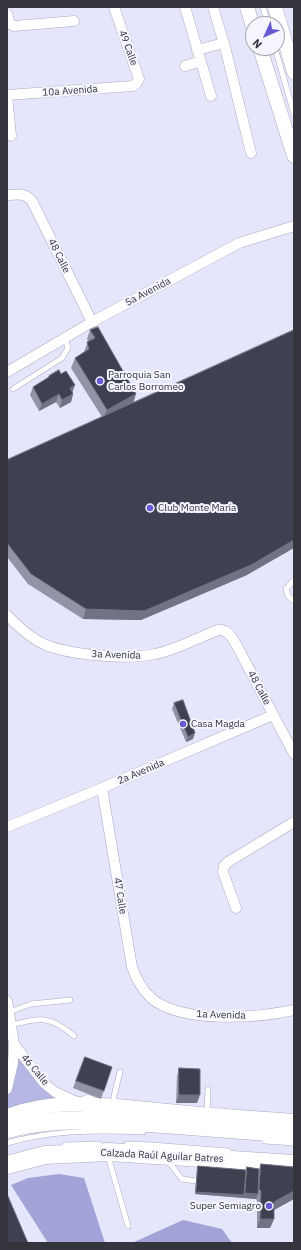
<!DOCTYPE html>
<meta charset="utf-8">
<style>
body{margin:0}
#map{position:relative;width:301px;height:1250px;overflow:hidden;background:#e5e6fc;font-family:"IBM Plex Sans",sans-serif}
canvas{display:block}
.frame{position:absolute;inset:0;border:8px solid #33343c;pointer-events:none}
.north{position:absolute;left:245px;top:16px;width:40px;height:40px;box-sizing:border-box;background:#f4f5fd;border:1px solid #a7a8b0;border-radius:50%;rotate:225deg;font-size:11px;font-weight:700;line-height:16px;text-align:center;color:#33343c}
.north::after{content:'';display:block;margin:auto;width:14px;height:18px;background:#685ad3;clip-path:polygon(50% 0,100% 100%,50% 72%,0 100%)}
</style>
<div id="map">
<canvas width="301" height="1250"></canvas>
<div class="frame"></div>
<div class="north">N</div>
</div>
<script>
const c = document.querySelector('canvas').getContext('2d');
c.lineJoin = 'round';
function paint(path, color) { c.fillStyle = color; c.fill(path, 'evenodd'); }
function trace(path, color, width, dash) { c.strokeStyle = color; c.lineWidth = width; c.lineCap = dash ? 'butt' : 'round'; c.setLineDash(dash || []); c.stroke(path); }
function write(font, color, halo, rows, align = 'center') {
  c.font = font + ' "IBM Plex Sans",sans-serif'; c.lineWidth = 4; c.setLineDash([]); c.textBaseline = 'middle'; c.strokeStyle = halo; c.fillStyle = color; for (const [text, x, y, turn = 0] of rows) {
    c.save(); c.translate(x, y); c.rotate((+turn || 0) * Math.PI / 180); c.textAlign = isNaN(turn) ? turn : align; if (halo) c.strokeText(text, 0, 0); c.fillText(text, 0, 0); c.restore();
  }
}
paint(new Path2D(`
 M14,1044L64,1099L7,1116C7,1092 12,1068 14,1044Z`), '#b5b6e3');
paint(new Path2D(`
 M59,1174L84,1178L105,1243H48L11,1185L28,1178Z
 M183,1220L222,1229L232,1243H132Z`), '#a2a3d6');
const lane = new Path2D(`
 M263,7L268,24
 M275,48L294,114
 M13,389L62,358L68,348L65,338
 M294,580L286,589L288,596L294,601
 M9,1012L31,1004L70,1000
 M11,1025C40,1018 50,1015 74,1036
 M114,1104V1096L120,1072
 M207,1113L208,1089
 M265,1141L294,1143
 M7,1143C51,1130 97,1130 143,1132
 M127,1144L152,1145L228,1151
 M65,1145L99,1144
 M109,1155L110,1163L128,1226
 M168,1161L182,1179L196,1181`);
const street = new Path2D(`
 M185,7L211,96
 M213,7L225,47L251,153
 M7,14L10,24L14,26L74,21
 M197,50L224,43
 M185,66L201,61
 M7,95L133,86L136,84L139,79L114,7
 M7,95L11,136
 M7,195C17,195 25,192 32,201L92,322
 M7,372L92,322L239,243L294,226
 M7,615C16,625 33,640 46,645C71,655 128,660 155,654C176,650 197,638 218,630C229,629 232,638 237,646L294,754
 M102,788L132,967C136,979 142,989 151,998C182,1024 257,1018 294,1010
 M7,827L102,788L273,715
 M236,908L223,872L224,866L228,862L294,822
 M7,1001L14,1044L13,1063L7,1089
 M14,1044L44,1083L55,1092L77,1102`);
const secondary = new Path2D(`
 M247,7L253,27
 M275,7L294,72
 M260,48L294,156
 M7,1116C60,1096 112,1106 167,1111C209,1115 251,1118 294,1121`);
const highway = new Path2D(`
 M88,1104L109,1120
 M7,1129C58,1115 112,1121 164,1124C207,1127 251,1131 294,1134
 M7,1165L45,1155L109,1152L294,1164`);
trace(lane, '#aaaabf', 6);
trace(street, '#aaaabf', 11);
trace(secondary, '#aaaabf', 15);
trace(highway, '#aaaabf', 19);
trace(lane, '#fff', 5);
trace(street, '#fff', 10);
trace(secondary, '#fff', 14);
trace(highway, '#fff', 18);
paint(new Path2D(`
 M90,330L133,403L247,575L141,620L83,619L28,584L7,557V460L102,417L71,368L75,358L84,352L88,341L87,339Z
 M61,374L75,385L72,392L73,394L71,402L60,408L56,402L39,411L30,395L33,387L48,378L49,376Z
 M174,703L193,739L186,742L172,709Z
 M85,1057L112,1067L101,1099L73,1088Z
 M179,1068L197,1103H176L177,1076Z
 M261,1164L294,1199L274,1210V1219L270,1228H257V1201L256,1199L195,1194L197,1169L198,1166L246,1170L247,1167L259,1169Z`), '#9293a6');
paint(new Path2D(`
 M75,385L72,393L70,388Z
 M59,394L56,402L39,411L42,404Z
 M73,394L71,402L60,408L62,400Z
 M136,394L133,404L103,420L107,410Z
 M294,540V548L247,575L141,620L83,619L86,609Z
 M195,733L193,739L186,742L188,737Z
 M179,1095H200L197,1103H176Z
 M294,1191V1199L270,1212L274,1202Z
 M196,1192L244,1195L245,1193L258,1194L256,1199L195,1194Z
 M260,1219H274L270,1228H257Z`), '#717284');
const building = new Path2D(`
 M98,327L136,394L107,410L75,358L89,349L87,342L95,338L90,330Z
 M294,330V540L251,565L144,611L86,609L31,574L7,543V460Z
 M59,370L61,374L66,371L75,385L70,388L73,394L62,400L59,394L42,404L33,387L49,377V376Z
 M183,700L195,733L188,737L174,703Z
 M85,1057L112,1067L104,1091L76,1081Z
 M179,1068L200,1069V1095H179Z
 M261,1164L294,1167V1191L274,1202V1219H260L261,1191L259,1189Z
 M198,1166L246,1170L244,1195L196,1192Z
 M247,1167L259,1169L258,1194L245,1193Z
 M7,1194L28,1243H7Z`);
paint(building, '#3f4051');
trace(building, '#717284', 1);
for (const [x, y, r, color] of [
 [100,381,4,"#685ad3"],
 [150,508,4,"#685ad3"],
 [183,724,4,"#685ad3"],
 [269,1206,4,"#685ad3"]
]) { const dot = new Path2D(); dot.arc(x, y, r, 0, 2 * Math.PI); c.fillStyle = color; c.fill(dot); trace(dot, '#f4f5fd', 1.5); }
write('10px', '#33343c', '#f4f5fd', [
 ["49 Calle",128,48,70],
 ["10a Avenida",70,91,-4],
 ["48 Calle",59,256,64],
 ["5a Avenida",148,292,-28],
 ["3a Avenida",116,655,2],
 ["48 Calle",259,688,62],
 ["2a Avenida",141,772,-23],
 ["47 Calle",120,896,81],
 ["1a Avenida",221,1015,2],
 ["46 Calle",35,1070,50],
 ["Calzada Raúl Aguilar Batres",162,1156,3]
]);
write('10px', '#33343c', '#f4f5fd', [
 ["Parroquia San",108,375],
 ["Carlos Borromeo",108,387],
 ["Club Monte María",158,508],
 ["Casa Magda",191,724],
 ["Super Semiagro",261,1206,"right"]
], 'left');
</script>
